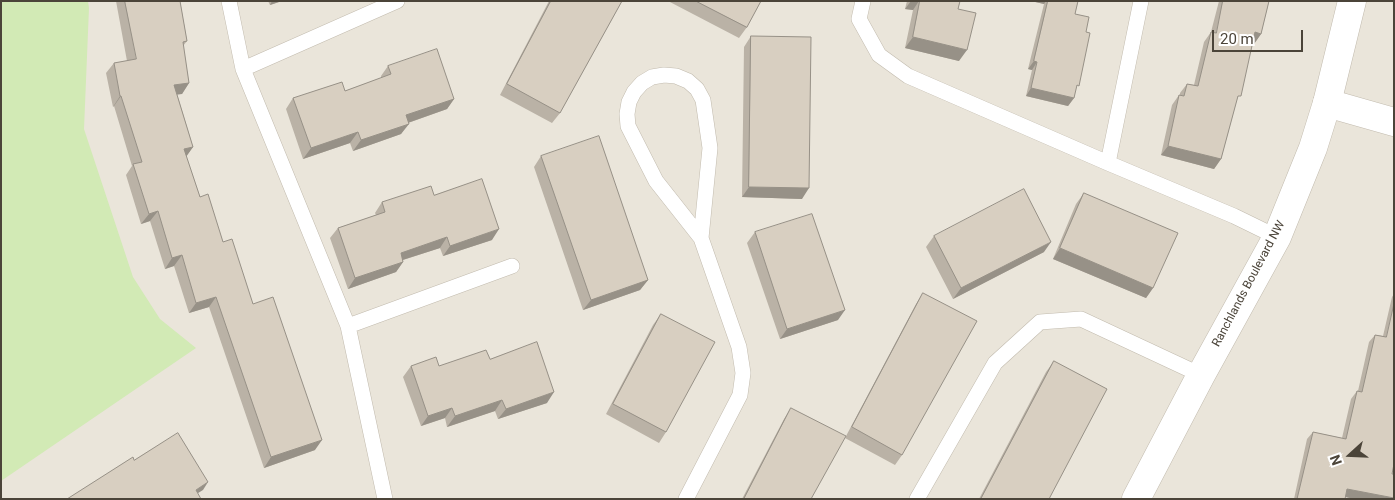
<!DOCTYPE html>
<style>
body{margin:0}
#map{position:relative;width:1395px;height:500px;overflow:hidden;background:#f6f3ec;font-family:Roboto,sans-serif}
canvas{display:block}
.frame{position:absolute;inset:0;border:2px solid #4b4439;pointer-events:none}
.north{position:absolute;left:1325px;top:430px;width:50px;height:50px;-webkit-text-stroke:4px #fff;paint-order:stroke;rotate:250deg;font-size:14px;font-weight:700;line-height:20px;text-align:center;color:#4b4439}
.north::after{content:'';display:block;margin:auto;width:18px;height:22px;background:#4b4439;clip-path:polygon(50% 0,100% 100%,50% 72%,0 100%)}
.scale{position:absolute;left:1212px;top:30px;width:91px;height:22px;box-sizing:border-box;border:2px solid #4b4439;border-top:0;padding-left:6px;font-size:15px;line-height:18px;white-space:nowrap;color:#4b4439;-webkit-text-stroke:4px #fff;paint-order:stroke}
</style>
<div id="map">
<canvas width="1395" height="500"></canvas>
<div class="frame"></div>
<div class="north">N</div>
<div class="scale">20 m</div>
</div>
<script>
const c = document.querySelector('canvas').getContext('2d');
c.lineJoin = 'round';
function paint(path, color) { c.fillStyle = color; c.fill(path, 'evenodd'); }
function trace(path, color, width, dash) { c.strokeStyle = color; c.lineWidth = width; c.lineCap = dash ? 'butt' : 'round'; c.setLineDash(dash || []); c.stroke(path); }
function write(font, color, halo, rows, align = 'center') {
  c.font = font + ' Roboto,sans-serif'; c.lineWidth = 4; c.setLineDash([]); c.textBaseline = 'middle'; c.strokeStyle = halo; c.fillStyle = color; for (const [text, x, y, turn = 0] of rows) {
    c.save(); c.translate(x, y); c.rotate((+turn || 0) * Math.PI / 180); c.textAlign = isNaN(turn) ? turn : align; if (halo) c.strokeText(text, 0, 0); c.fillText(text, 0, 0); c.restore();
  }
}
paint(new Path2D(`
 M1,1H1394V499H1Z`), '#eae5da');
paint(new Path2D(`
 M1,1H88L89,8L84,129L133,277L160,319L196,348L1,481Z`), '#d2eab5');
const service = new Path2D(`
 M229,1L243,69L348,326L385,499
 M863,1L859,19L879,55L908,76L1108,163L1234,216L1277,237
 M243,69L397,1
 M1108,163L1141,1
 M348,326L512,266
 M686,499L740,395L743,373L739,347L701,238L656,181L628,126L627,114L629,102L634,92L642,83L652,77L664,75L676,76L688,81L697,89L703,100L710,148L701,238
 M917,499L995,363L1040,322L1081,319L1201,375`);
const minor = new Path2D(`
 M1327,103L1394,122`);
const tertiary = new Path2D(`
 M1136,499L1201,375L1277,237L1313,148L1327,103L1352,1`);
trace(service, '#c2bbae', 16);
trace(minor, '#c2bbae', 29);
trace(tertiary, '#c2bbae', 29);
trace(service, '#fff', 15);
trace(minor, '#fff', 28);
trace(tertiary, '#fff', 28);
paint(new Path2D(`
 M116,1H180L187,41L183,46L189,83L182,94H177L193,147L186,156L200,197L223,242L253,304L315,450L264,468L209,307L189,313L174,266L165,269L150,221L141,224L126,175L132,166L114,106L113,107L106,73L114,63L127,61Z
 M268,1H282L270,5Z
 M549,1H622L560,113L552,123L500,95Z
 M668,1H761L747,27L739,38Z
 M907,1H960L958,9L959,61L905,48L913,10L905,9Z
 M1031,1H1078L1075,14L1086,32L1074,98L1068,106L1026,96L1032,70L1028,69L1044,4Z
 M1219,1H1269L1261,34L1254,44L1253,43L1236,103L1221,159L1214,169L1161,155L1172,105L1179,95H1180V93L1187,84L1194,85L1204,42L1211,32Z
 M751,36L802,199L742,197L744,47Z
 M388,66L454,99L447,109L408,123L401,134L353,151L350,143L303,159L286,109L293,98L345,91L381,78V76Z
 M541,156L648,280L640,290L583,310L534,167Z
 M1084,193L1153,288L1146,298L1053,259L1076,204Z
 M434,195L492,240L443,256L440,248L403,260V262L396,272L348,289L330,238L338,228L376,215L375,213L382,202Z
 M755,232L838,320L780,339L747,243Z
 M934,236L1044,252L953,299L926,247Z
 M923,293L902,455L895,465L845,438L916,304Z
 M1394,294V464L1392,474L1394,499H1354L1345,497V499H1294L1307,439L1313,432L1342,438L1351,399L1357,391H1358L1369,342L1375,335L1383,336L1392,297Z
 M661,314L666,432L659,443L606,414L653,325Z
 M490,359L547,403L498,419L495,411L447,427L445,418L421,426L403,377L411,366H439Z
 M1054,361L1049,499H979L1046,372Z
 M791,408L811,499H742L784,419Z`), '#bab2a6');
paint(new Path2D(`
 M272,1H282L270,5Z
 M911,1H919L913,10L905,9Z
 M1031,1H1046L1044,4Z
 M1255,32L1261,34L1254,44L1248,42Z
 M913,37L967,50L959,61L905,48Z
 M1034,61L1037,62L1032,70L1028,69Z
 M189,83L182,94L167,96L174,85Z
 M1031,88L1074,98L1068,106L1026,96Z
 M120,96H121L114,106L113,107Z
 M454,99L447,109L399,126L406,115Z
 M409,124L401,134L353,151L361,140Z
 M358,132L350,143L303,159L311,148Z
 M1168,146L1221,159L1214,169L1161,155Z
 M193,147L186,157L184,149Z
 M749,187L809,188L802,199L742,197Z
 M158,211L150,221L141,224L149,214Z
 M499,229L492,240L443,256L450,246Z
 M447,237L440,248L393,263L401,253Z
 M1051,242L1044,252L953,299L961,288Z
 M1060,248L1153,288L1146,298L1053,259Z
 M182,255L174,266L165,269L172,258Z
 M403,262L396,272L348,289L355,278Z
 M648,280L640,290L583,310L591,300Z
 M216,297L209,307L189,313L196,303Z
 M845,310L838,320L780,339L787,329Z
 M554,392L547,403L498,419L506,409Z
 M502,400L495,411L447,427L455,416Z
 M452,408L445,418L421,426L428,416Z
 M322,440L315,450L264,468L271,457Z
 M208,482L203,490L190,498L196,490Z
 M1347,489L1394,498V499H1354L1342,496Z`), '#979187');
const building = new Path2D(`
 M125,1H180L187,41L183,42L189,83L174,85L193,147L184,149L200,197L208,194L223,242L232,239L253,304L273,297L322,440L271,457L216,297L196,303L182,255L172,258L158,211L149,214L133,164L142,162L121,96H120L114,63L136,59Z
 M551,1H622L560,113L507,84Z
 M696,1H761L747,27Z
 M920,1H960L958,9L976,13L967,50L913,37Z
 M1048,1H1078L1075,14L1089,17L1086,32L1090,33L1079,86L1077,85L1074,98L1031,88L1037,62L1034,61Z
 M1223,1H1269L1261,34L1255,32L1241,96H1238L1221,159L1168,146L1179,95L1184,96L1187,84L1198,86L1211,32L1216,33Z
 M751,36L811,37L809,188L749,187Z
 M437,49L454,99L406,115L409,124L361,140L358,132L311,148L293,98L342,82L345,91L391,74L388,66Z
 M599,136L648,280L591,300L541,156Z
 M482,179L499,229L450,246L447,237L401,253L403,262L355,278L338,228L385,212L382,202L431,186L434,195Z
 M1024,189L1051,242L961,288L934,236Z
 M1084,193L1178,233L1153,288L1060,248Z
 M812,214L845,310L787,329L755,232Z
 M923,293L977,321L902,455L852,427Z
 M1394,304V464L1392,474H1394V498L1347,489L1345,499H1297L1313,432L1346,439L1357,391L1362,392L1375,335L1386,337Z
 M661,314L715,342L666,432L613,404Z
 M537,342L554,392L506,409L502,400L455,416L452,408L428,416L411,366L436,357L439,366L486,350L490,359Z
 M1054,361L1107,389L1049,499H981Z
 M791,408L846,436L811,499H744Z
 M178,433L208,482L196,490L201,499H67L133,457L134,460Z`);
paint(building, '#d8cfc1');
trace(building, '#979187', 1);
write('12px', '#4b4439', '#fff', [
 ["Ranchlands Boulevard NW",1249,284,-62]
]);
</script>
